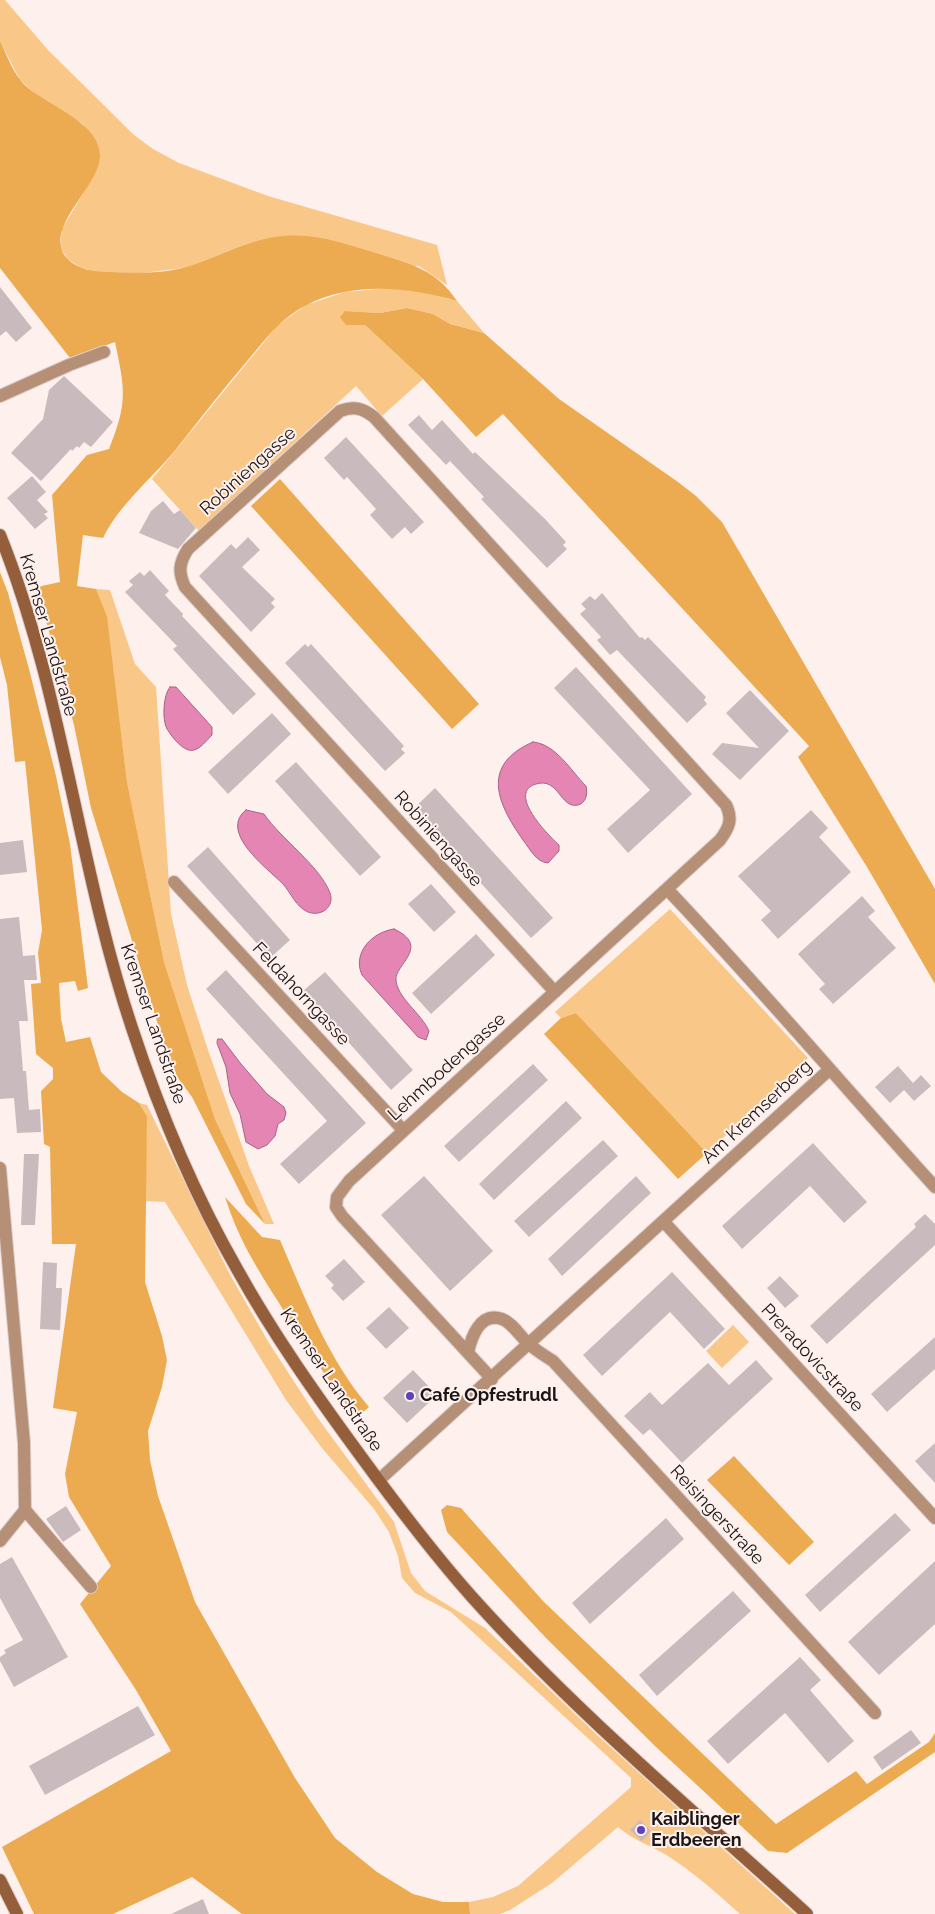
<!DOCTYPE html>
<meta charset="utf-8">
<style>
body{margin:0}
canvas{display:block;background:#fef0ed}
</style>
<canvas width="935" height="1914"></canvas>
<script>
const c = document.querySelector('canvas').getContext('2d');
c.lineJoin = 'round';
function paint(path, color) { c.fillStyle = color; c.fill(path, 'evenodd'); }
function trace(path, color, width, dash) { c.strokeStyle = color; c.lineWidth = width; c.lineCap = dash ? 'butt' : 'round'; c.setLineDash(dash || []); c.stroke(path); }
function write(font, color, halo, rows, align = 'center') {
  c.font = font + ' Raleway,sans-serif'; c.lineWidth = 4; c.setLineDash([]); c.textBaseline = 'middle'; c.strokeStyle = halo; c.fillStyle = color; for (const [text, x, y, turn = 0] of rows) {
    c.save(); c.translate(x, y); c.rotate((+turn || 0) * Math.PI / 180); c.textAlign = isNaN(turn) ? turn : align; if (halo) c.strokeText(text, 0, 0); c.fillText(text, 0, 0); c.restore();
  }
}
paint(new Path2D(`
 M0,0H5L48,50L134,135L153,149L179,163L268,196L437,245L447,285L419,266L183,268L142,273L97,272L80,267L68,259L60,247L62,229L91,180L100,157L83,124L38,96L20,80L0,41Z
 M390,288L426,292L457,301L484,333L450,324L433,314L407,308L380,313L345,311L365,325L423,379L382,416L356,386L199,531L152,479L278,325L306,305L345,292Z
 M96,589L110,590L135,664L156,687L171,914L187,985L209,1053L249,1166L274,1224H265L215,1119L164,962L127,782L118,710Z
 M670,909L808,1058L707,1153L576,1013L561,1018L555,1012Z
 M139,1103L147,1105L229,1273L269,1343L317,1417L394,1522L411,1573L425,1591L485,1628L597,1735L795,1914H740C717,1893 694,1873 668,1856C651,1845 634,1841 618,1827L552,1883L510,1910L500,1914H470L469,1902L493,1897L518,1886L631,1787V1778L451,1612L415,1593L402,1578L398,1556L389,1532L374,1509L322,1448L286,1400L165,1202L144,1201L147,1116Z
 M733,1325L749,1342L722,1368L706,1351Z`), '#f9c787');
paint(new Path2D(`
 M0,41C6,53 12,70 21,81C42,105 100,120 100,156C99,188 43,227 66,257C77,270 96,272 111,272C135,273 159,274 183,268C216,259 248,239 283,236C318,233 349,245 382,255C414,265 437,271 457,301C409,287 351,281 305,306C281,318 265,340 248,360C223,389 200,419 177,448C152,479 121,502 103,538L83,535L77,586L96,589L107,617L127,782L164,962L215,1119L265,1224L246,1204L192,1097L172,1070L91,808L74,725L37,587L60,582L52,495L87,455L109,449C128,402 125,390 115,342L70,358L0,268Z
 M407,308L433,314L450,324L484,333L559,399L678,482L696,496L722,522L935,889V984L867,867L798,757L809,746L503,414L476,437L423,379L365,325H346L340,317L345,311L380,313Z
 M280,479L479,704L452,729L251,506Z
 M0,572L8,593L29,669L56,776L70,844L88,988L78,991L75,981L59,983L61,1019L66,1042L90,1037L101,1072L122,1092L139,1103L147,1116L145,1282L162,1336L167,1360L162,1387L148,1431L150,1460L158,1496L195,1602L295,1778L335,1838L377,1872L413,1894L443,1902H469L470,1914H242L192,1877L113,1914H34L2,1847L171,1751L136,1690L80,1604L111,1566L69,1497L65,1474L77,1412L53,1408L76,1244H52L50,1147L44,1144L41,1091L53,1079V1068L36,1054L31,984L41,983L38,953L42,930L25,761L15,762L7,685L0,657Z
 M576,1013L707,1153L678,1179L544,1034L561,1018Z
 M225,1197L262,1237L280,1240C305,1298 328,1359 369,1407L356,1418C329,1381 303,1343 279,1303C257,1269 237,1236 225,1197Z
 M734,1456L814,1542L789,1565L707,1480Z
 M447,1505L461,1508L543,1601L776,1824L856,1771L867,1784L929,1742L935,1733V1752L787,1853L768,1851L656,1747L546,1638L447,1532L441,1510Z`), '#ecab51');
const water = new Path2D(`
 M170,687H176L212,727V735C207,740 200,749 194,750C184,753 172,737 167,729C162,720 163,695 170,687Z
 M533,742C556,744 571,771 586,786C588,794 586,803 578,805C560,809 559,777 536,784C506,793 549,836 559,845V851L548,863C536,862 530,849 523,840C497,803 480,765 533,742Z
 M246,810L264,814C281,839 320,866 330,893C335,907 321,917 308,912C296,907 291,893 283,884C267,868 218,832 246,810Z
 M394,929C431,946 396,964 396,979C396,997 422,1014 429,1031L426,1040L418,1037L362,975C352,953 372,932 394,929Z
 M218,1039H222L241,1064L267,1094L284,1107L286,1113L284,1120L278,1124L275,1136L267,1145L258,1149L246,1142L240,1114L230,1093L226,1067L217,1043Z`);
paint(water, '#e585b4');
trace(water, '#a86484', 1);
paint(new Path2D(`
 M0,287L32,328L16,342L6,331L0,336Z
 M64,376L113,422L91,447L84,442L79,448L77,446L72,451L71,449L41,481L11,453L43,419L49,390Z
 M419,415L432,430L442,420L473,454L475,452L545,519L566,542L563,545L567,549L547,568L481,499L484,497L450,461L446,465L408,425Z
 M346,437L424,522L411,534L405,527L392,539L370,515L376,509L347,477L344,480L324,458Z
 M32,476L46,492L37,500L48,512L44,514L48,518L35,529L7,498Z
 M163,501L174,514L180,510L196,528L178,549L139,533L151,511Z
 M248,537L260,550L242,567L275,599L271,603L275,607L251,632L199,576L231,544L236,549Z
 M150,570L169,591L165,595L183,614L182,616L256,694L233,715L173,649L177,646L125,592L133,585L129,581L140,572L144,576Z
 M602,593L640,638L642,637L645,640L648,637L706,697L704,700L707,704L687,723L617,650L610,655L597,640L601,637L580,614L586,609L581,604L590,596L595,600Z
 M305,644L308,647L311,644L404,746L401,749L405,753L385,771L285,663Z
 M576,667L692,794L628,853L607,829L650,790L554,688Z
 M750,690L789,731L740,780L712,754L722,743L759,748L726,713Z
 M272,713L291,734L228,794L208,772Z
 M296,762L381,857L360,876L275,781Z
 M435,788L553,918L531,938L413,809Z
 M811,810L828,828L819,837L851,872L778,939L761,920L771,911L738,876Z
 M23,840L27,872L0,875V843Z
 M208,847L290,940L270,958L187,866Z
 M431,884L456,912L434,932L408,904Z
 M862,896L875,911L868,917L896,948L833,1004L819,989L825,984L798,954Z
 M19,917L23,956L35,955L37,980H24L28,1021H19L23,1071H26L29,1110L40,1109L41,1132L17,1133L14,1098L0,1099V919Z
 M476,934L495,955L431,1014L412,993Z
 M226,970L366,1123L299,1184L280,1164L327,1121L206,989Z
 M325,972L413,1070L391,1090L303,991Z
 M533,1064L548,1080L459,1162L444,1146Z
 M898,1066L913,1083L921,1075L931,1086L914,1101L904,1090L890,1103L875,1087Z
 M566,1101L582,1118L494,1200L479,1184Z
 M603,1140L618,1156L529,1237L514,1221Z
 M813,1143L867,1202L844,1223L810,1186L742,1249L722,1226Z
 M24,1154H39L35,1225H21Z
 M424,1176L493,1251L450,1291L381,1215Z
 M636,1176L651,1193L562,1276L548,1259Z
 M925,1214L935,1224V1245L827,1344L810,1326L916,1227L914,1224Z
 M344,1259L365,1282L343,1301L331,1288L334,1285L325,1276Z
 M43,1262L57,1263L56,1288H62L60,1330L40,1329Z
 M672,1272L725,1329L704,1349L670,1312L602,1376L583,1355Z
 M780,1276L799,1296L785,1308L767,1288Z
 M389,1307L409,1328L386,1349L366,1328Z
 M935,1337V1369L887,1412L871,1394Z
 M756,1360L773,1379L682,1463L650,1429L643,1435L624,1416L650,1392L662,1405L708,1363L729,1385Z
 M413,1370L437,1395L407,1423L383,1398Z
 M935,1443V1483L915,1461Z
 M66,1506L81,1530L63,1542L46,1519Z
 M895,1513L911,1530L820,1612L805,1595Z
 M666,1518L684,1539L590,1624L572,1603Z
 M12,1557L68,1657L14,1687L0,1661V1657L6,1653L4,1650L23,1640L0,1598V1564Z
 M935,1561V1624L879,1675L848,1642Z
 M733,1591L751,1611L657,1696L639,1675Z
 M800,1657L821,1680L810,1690L854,1741L828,1763L785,1713L728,1764L707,1741Z
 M138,1706L155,1735L45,1795L29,1766Z
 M911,1730L921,1743L882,1770L873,1757Z
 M640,1820L651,1831L642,1841L630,1830Z
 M203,1899L209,1914H171Z`), '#c9bbbd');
const street = new Path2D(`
 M0,396L69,365L104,352
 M174,882L403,1130
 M667,889C759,986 845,1088 935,1187
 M0,1168L24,1443L25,1510L0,1541
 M664,1222L935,1518
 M468,1353C471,1338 480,1311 502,1319C513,1323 521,1338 530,1345C537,1351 545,1356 553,1361L875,1713
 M492,1379L342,1216L336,1207L337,1197L349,1181L720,840C729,828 733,819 726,805L374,417C362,408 355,406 340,411L188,549C179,563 178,572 185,587L555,992
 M379,1480L830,1069
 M25,1510L91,1587`);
const secondary = new Path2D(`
 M0,535C63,691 78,867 132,1028C159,1110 194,1194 237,1269C273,1334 316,1395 360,1455C395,1503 432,1552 472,1597C574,1711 694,1811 807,1914
 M0,1880L17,1914`);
trace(street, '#dacdca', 14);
trace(secondary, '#dacdca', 14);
trace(street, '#b68f77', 12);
trace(secondary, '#955e3a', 12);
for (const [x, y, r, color] of [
 [410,1396,5,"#5d42ba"],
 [641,1830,5,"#5d42ba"]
]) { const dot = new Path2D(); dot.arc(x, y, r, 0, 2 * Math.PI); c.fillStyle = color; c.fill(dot); trace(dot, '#fef0ed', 2); }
write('18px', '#1b1615', '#fef0ed', [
 ["Robiniengasse",248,471,-42],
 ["Kremser Landstraße",48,635,74],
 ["Robiniengasse",438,839,48],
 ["Feldahorngasse",301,994,47],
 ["Kremser Landstraße",153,1024,71],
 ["Lehmbodengasse",447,1067,-42],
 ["Am Kremserberg",757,1112,-43],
 ["Preradovicstraße",812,1358,47],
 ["Kremser Landstraße",331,1380,56],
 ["Reisingerstraße",717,1515,47]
]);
write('bold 18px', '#1b1615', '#fef0ed', [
 ["Café Opfestrudl",420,1396],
 ["Kaiblinger",651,1820],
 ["Erdbeeren",651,1841]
], 'left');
</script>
